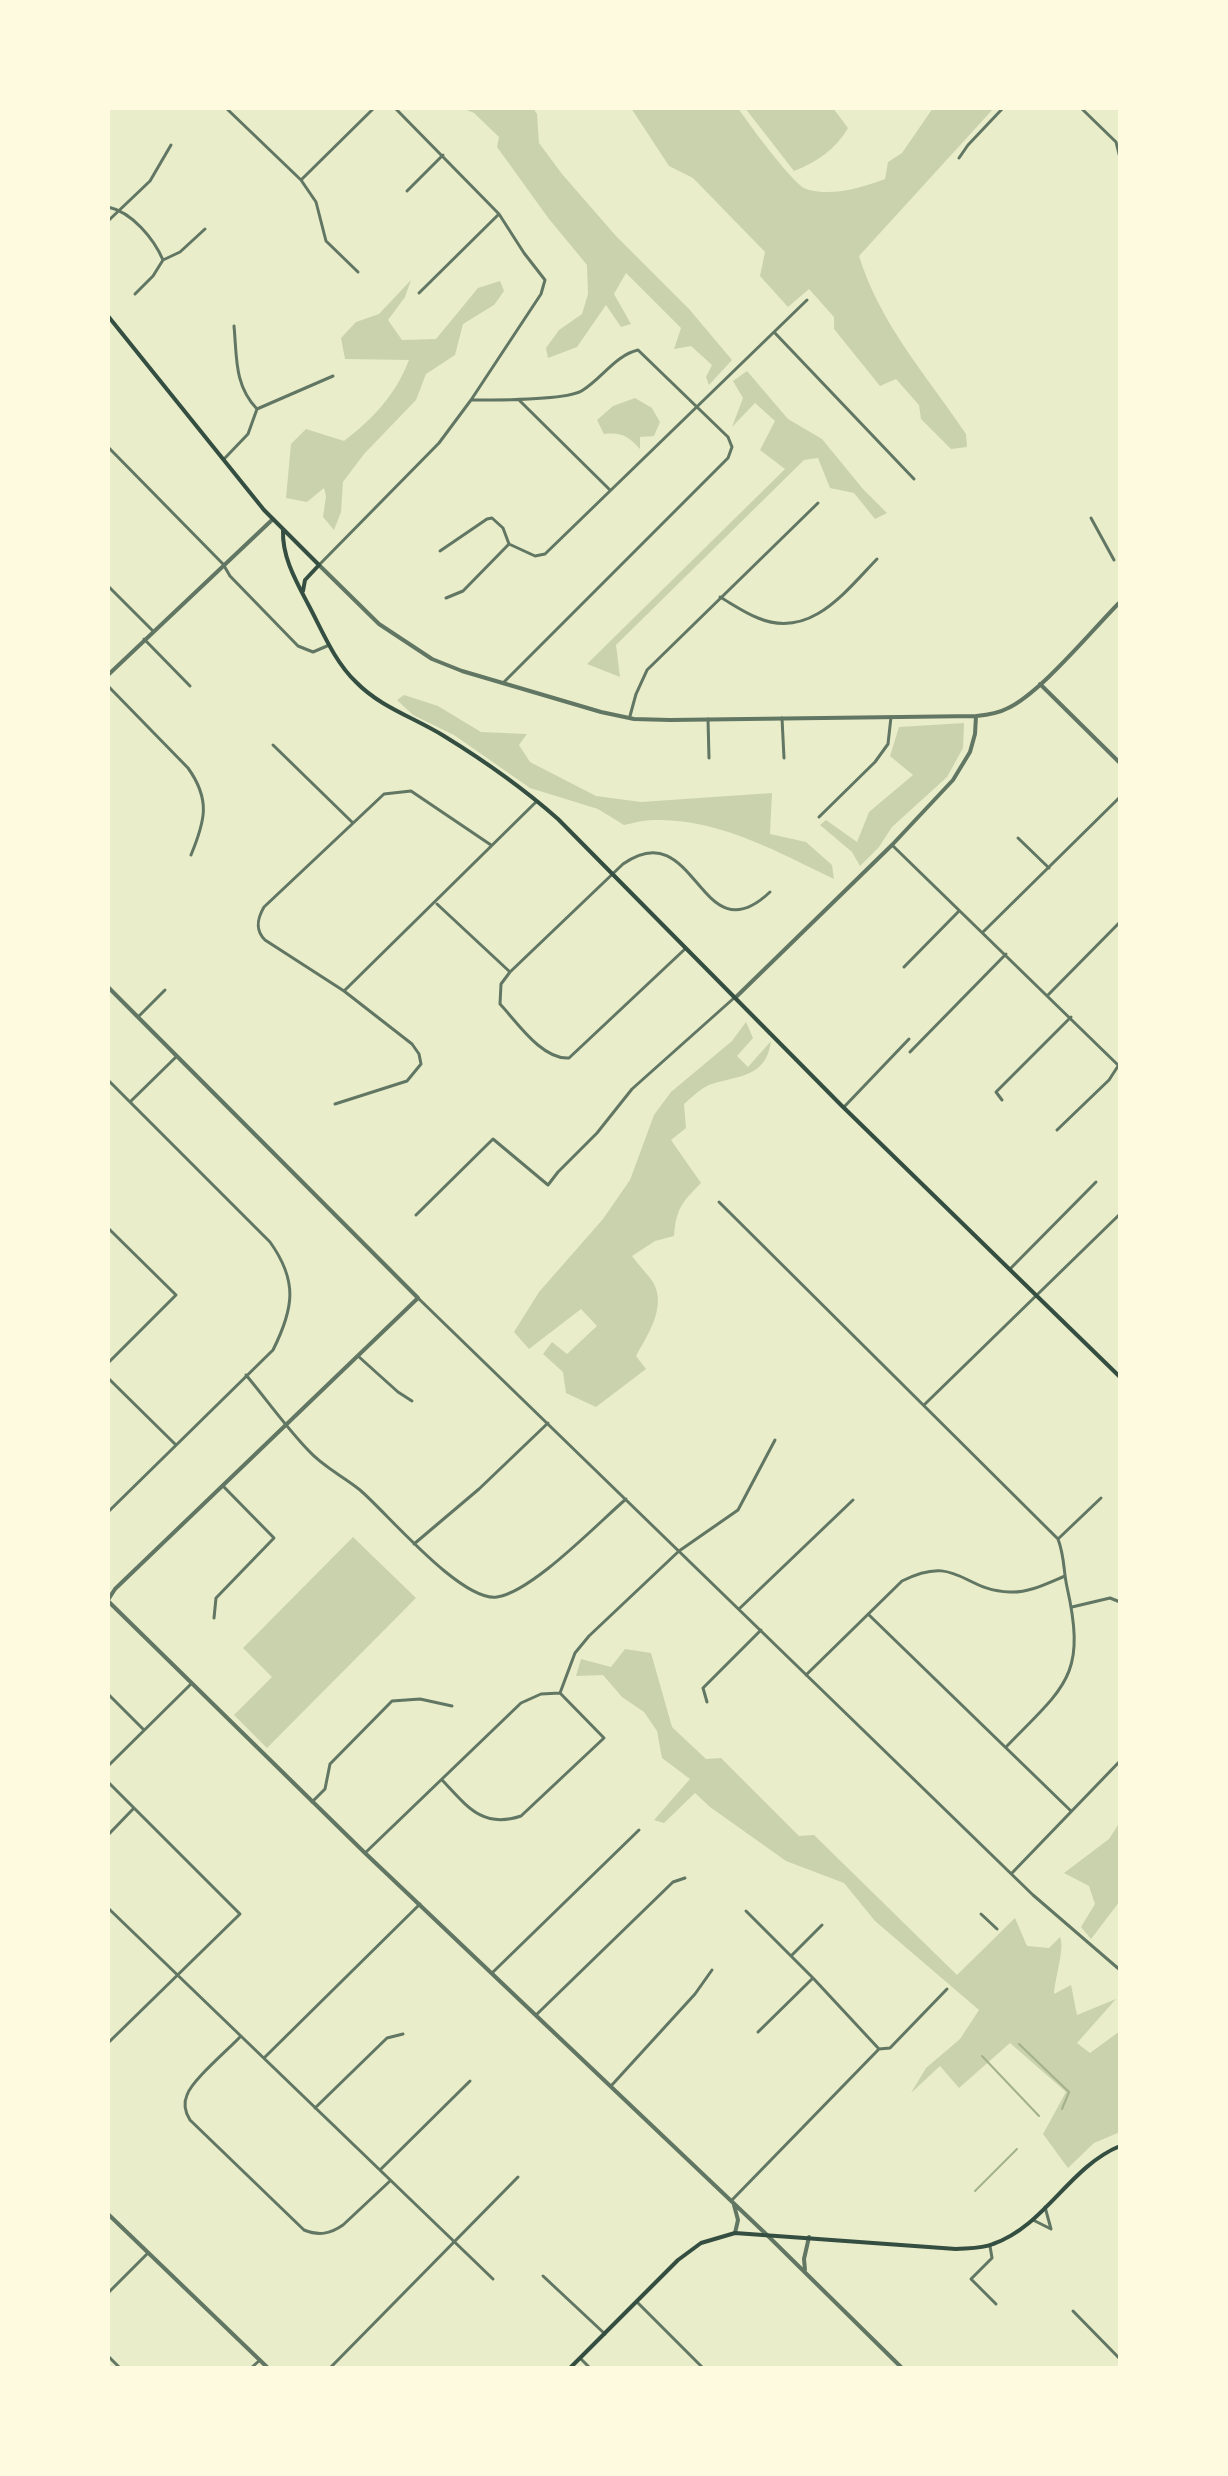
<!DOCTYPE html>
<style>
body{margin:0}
#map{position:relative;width:1228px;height:2476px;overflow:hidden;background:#e9edc9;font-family:Raleway,sans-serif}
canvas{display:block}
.frame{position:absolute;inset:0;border:110px solid #fefae0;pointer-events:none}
</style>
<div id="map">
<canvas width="1228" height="2476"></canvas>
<div class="frame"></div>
</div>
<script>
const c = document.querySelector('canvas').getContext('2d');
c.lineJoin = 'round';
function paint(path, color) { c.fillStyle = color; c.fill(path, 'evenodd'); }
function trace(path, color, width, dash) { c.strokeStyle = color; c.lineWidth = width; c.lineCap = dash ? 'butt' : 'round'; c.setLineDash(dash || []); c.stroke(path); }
paint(new Path2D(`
 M462,108H533L537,114L539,143L562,174L616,236L689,309L732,360L709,385L706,377L712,365L691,346L674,349L681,328L626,273L614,294L631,324L621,327L606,305L577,347L548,358L546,348L559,330L582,314L588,294L587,265L549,219L497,147L499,137L474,113Z
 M631,108H738C748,123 793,184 806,189C831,197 861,188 885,179L888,162L902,153L933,108H994L859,256C880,324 927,376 966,434L967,447L951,449L921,419L919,405L896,379L880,386L834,329V317L809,289L788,307L760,276L765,252L693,178L669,166Z
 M745,108H833L848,128C836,149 817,162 794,171Z
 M411,280L405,297L388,320L402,340L436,339L478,288L500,281L504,291L494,305L463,324L455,355L426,374L416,400L364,454L343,482L341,512L334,530L323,517L326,496L324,488L307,502L286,498L291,444L306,429L344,441C373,419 396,394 409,360L345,359L341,338L356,322L379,314Z
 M747,371L788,419L822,439L863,489L887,513L875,519L854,493L830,488L818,458L804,460L616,645L620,677L587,664L785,469L760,450L775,421L755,403L732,427L743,398L733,381Z
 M635,398L652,408L660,422L654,436L640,437V449C628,436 622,432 604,434L597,420L613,406Z
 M404,695L438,706L481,732L527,734L519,745L530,762L596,796L641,802L772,793L770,834L806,842L832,865L834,879C778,852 718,818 654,820C644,820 633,823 624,825L598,809L530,788L454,735L413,715L397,700Z
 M964,723L963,748L947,777L892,827L879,847L860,866L852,852L820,825L826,820L857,842L869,812L913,775L890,756L899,727Z
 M746,1022L753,1038L737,1056L748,1067L771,1041C766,1079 737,1075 709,1085C700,1089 691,1098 684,1104L686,1128L671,1140L701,1183C682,1202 676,1209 674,1236L655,1241L632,1256C638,1265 647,1273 653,1282C667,1307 648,1334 636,1356L646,1369L596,1407L566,1393L563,1372L543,1354L552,1342L567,1354L597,1326L581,1309L529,1349L514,1332L539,1292L603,1219L630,1180L654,1115L671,1092L732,1041Z
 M353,1537L416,1598L267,1748L234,1715L272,1677L243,1648Z
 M625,1649L651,1653L672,1727L706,1759L721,1758L799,1836L814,1835L957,1975L1015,1918L1027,1946L1049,1948L1060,1937C1065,1949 1055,1977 1054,1994L1071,1985L1077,2015L1116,1999L1077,2043L1090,2053L1120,2031V2132L1094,2143L1068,2168L1043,2134L1066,2092L1010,2043L959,2088L940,2066L911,2093L926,2068L960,2039L979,2010L875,1921L844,1883L786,1861L710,1807L695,1793L664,1823L654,1820L690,1779L662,1758L657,1731L644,1712L622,1697L603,1675L576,1676L581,1659L611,1667Z
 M1120,1822V1901L1091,1939L1081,1927L1095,1904L1089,1886L1064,1873L1109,1839Z`), '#cad2ad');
trace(new Path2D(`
 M1019,2044L1069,2092L1062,2109
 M982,2056L1039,2116
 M975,2191L1017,2149`), '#a3b18a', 2);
trace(new Path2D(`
 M226,108L301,180L316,202L326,241L358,272
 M1081,108L1116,142L1120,158
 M959,158L968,145L1003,108
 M301,180L374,108
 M407,191L443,155
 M108,207C132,212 154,239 163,260
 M108,221L150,181L171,145
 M419,293L499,214
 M135,294L153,276L163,260L180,252L205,229
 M234,326C237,357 234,385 257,409
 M774,332L914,479
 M471,400C492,400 568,401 583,390C602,378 616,355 638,350L728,437L732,447L728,458L503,683
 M519,400L610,490
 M257,409L333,376
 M108,447L223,564L230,576L298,646L313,652L327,646
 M225,458L248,434L257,409
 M1091,518L1114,560
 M440,551L487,519L492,518L503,528L509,544
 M319,565L439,443L471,400L541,294L545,280L524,253L499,214L395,108
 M108,586L153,631
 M720,597C732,604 745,613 758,618C810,640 845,592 877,559
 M446,598L463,591L509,544L535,556L545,554L807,300
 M144,639L190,686
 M108,686L188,768C211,800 205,821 191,855
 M630,716L636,694L647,670L818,503
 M782,718L784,758
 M708,719L709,758
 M273,745L353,823
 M819,817L875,762L888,744L891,717
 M1018,838L1049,868
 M892,845L1120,1067
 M437,904L510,972
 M983,932L1120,797
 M685,949L569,1058C542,1060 517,1022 500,1004L501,984L510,972L623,864C697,812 699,959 770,892
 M904,967L959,911
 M344,991L537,801
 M1048,995L1120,922
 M138,1017L165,990
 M910,1052L1006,954
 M108,1080L270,1242C298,1281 294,1308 273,1350L108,1512
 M1002,1100L996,1092L1071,1017
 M131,1101L177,1056
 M335,1104L407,1081L421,1064L419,1054L412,1044L344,991L265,940C255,930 257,919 264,907L384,794L411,791L491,845
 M844,1107L909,1039
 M1057,1130L1109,1080L1120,1063
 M719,1202L1058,1539C1065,1558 1063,1569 1067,1587C1087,1676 1065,1686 1007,1746
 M416,1215L493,1139L548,1185L558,1172L597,1133L632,1089L734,998
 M108,1228L176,1295L108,1363
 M1010,1269L1096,1182
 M418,1298L1033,1895L1120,1970
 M358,1356L398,1392L412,1401
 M246,1375C267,1400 286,1427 308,1450C323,1467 343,1476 360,1490C387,1513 461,1602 497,1597C532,1592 597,1524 626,1499
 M108,1378L176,1445
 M925,1404L1120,1214
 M1058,1539L1101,1498
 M414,1544L479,1489L548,1423
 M1072,1607L1110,1598L1120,1602
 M739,1609L853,1500
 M868,1614L1071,1811
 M214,1618L216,1598L274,1538L223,1486
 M806,1675L902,1581C958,1553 962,1591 1010,1592C1029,1593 1048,1583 1065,1576
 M108,1694L144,1730
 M707,1702L703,1688L761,1630
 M108,1766L191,1684
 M442,1780C467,1806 482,1829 521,1816L604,1738L560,1693
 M108,1782L240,1914L108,2043
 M312,1802L325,1789L330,1764L392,1701L420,1699L452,1706
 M108,1835L134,1808
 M365,1853L521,1703L541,1694L560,1693L575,1653L589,1636L679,1551L738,1510L775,1440
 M1012,1873L1120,1761
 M108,1908L493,2279
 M746,1911L813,1978L879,2049
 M981,1914L997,1929
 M791,1956L822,1925
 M492,1973L639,1830
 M536,2015L673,1882L685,1878
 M758,2032L813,1978
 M241,2036C229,2049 192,2080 187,2095C183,2104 185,2112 190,2120L304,2230C319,2236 330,2234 343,2225L390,2181
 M264,2058L420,1904
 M611,2086L695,1994L712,1970
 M315,2108L387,2038L403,2034
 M380,2170L470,2081
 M732,2200L879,2049L890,2048L947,1989
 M1045,2207L1051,2229
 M1033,2220L1051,2229
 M990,2246L992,2258L971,2279L996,2304
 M543,2276L605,2334
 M108,2293L148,2253
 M637,2302L703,2368
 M1073,2311L1120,2359
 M108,2356L120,2368
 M580,2358L590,2368
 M251,2368L260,2360
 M330,2368L518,2177`), '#617663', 3);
trace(new Path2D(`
 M319,565L379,624L432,659L462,671L601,712L634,719L670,720L976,716C986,715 997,714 1006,709C1039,695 1092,630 1120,602
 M108,675L273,519
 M1040,684L1120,763
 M108,987L418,1298L115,1589L108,1600
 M735,998L892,845L953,780L970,752L975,734L976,716
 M108,1601L365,1853L766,2234L902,2368
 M734,2205L738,2220L735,2233
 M108,2214L268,2368
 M805,2270L804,2259L809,2237`), '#617663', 4);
trace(new Path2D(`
 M108,316L264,510L319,565L305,580L303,591
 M283,530C282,557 296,581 308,604C322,630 334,661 356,682C380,707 415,718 444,736C483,760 523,788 558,819L841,1105L1120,1377
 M570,2368L678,2260L701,2243L735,2233L956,2249C968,2248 982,2249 993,2244C1045,2226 1069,2167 1120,2146`), '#344e41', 4);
</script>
